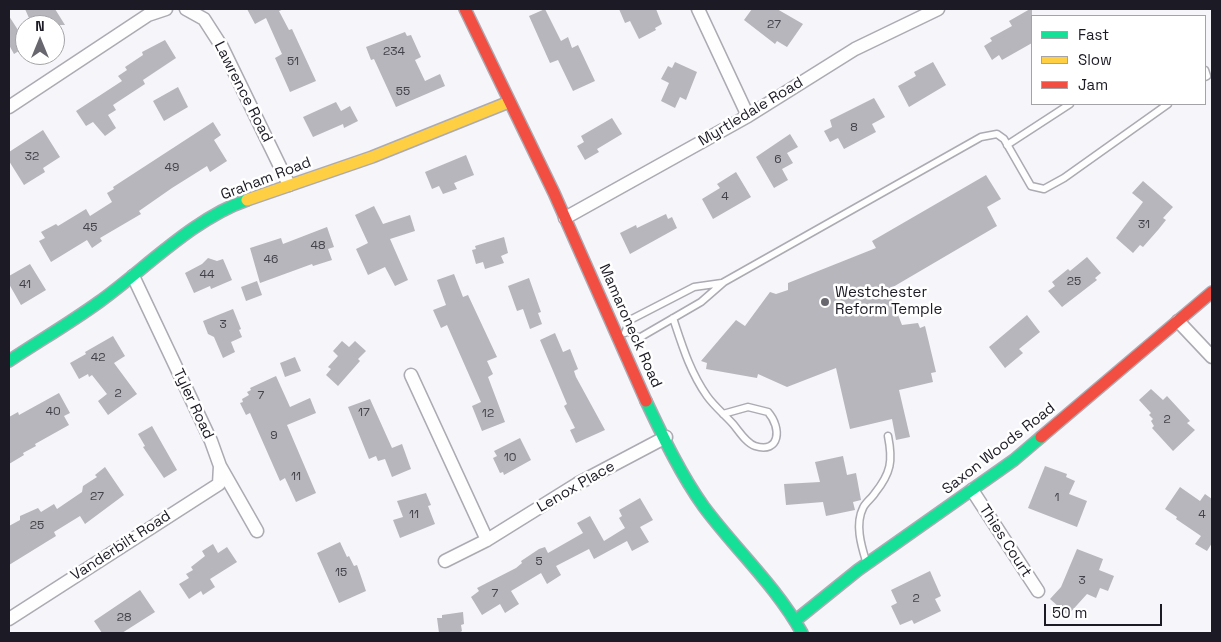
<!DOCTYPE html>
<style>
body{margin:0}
#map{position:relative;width:1221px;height:642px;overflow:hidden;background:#f6f5f9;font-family:"Space Grotesk",sans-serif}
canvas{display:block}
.frame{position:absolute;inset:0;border:10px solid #1c1b25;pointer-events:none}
.legend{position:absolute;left:1031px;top:15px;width:175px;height:90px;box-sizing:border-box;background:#fff;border:1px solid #a4a4a8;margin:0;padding:6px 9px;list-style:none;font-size:15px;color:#1c1b25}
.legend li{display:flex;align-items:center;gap:10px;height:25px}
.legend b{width:25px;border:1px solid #a4a4a8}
.north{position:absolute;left:15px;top:15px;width:50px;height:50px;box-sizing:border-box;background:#fff;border:1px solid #a4a4a8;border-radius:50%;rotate:0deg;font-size:14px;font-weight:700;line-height:20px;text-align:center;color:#1c1b25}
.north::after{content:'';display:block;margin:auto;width:18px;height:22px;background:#68676f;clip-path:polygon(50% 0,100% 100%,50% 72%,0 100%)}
.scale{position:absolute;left:1044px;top:604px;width:118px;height:22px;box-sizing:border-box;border:2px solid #1c1b25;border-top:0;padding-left:6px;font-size:15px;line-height:18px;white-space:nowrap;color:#1c1b25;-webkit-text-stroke:4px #fff;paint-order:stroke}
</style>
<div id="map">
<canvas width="1221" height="642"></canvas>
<div class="frame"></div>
<ul class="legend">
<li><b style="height:6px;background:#16e098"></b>Fast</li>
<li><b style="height:6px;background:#ffcf43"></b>Slow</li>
<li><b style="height:6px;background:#f24e42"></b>Jam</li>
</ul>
<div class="north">N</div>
<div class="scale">50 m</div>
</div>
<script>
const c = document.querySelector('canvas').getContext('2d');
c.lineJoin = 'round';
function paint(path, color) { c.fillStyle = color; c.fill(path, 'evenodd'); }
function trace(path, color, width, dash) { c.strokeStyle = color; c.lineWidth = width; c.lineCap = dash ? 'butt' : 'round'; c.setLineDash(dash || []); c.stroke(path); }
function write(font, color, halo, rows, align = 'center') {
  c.font = font + ' "Space Grotesk",sans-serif'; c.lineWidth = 5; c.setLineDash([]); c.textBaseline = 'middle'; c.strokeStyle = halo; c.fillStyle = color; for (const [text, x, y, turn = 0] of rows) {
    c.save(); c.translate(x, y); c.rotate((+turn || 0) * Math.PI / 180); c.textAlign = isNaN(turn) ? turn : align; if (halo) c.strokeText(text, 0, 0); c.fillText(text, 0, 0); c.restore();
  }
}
paint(new Path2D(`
 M25,9H55L65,25H32Z
 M247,9H284L279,11L289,30L292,29L316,81L290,92L275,58L282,54L266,18L255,24Z
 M545,9L561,41L568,37L572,48L578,45L595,81L573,91L558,60L550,63L529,16Z
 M619,9H656L662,24L655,28L656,30L639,39L630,21L625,23Z
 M752,9H777L803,24L787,47L777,41L775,44L744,20Z
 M1030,9H1032V43L1002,60L999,55L992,60L984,46L992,41L990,38L1012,26L1009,21Z
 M9,16L25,41V47L14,54L9,45Z
 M405,32L407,36L411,35L421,57L415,60L425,81L440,74L445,86L396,107L374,59L371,60L366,47Z
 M165,40L176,58L143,80L145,84L113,105L116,110L108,115L116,128L105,136L93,122L86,126L76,111L122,81L118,76L127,70L125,67L143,55L142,52Z
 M675,62L697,72L686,100L680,97L675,108L661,101L669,83L661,79L668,66L672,68Z
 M933,62L946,85L909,107L898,86L916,76L914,72Z
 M178,87L188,107L164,121L153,101Z
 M874,98L885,117L872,124L876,132L844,149L838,138L830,142L824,131L832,127L830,120Z
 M336,102L341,111L350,106L358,121L344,128L343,124L313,137L303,117Z
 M612,118L622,134L597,149L599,152L585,160L577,146L584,142L581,136Z
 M213,122L221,135L214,140L227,161L210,172L207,166L172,188L139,211L141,214L100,238L102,241L92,248L87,240L51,262L39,241L45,238L41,232L56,224L58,226L86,209L90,216L112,202L107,193L114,189L113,187Z
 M43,130L60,157L43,168L45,172L24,185L9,161V152Z
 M790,134L798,147L787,153L793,163L782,169L788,180L774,188L756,157Z
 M466,155L474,175L454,183L457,189L443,194L439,186L432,189L425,172Z
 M736,172L751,197L713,219L702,199L720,188L717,184Z
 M986,175L1001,199L987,207L997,226L893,287L891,297L902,325L918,323L920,328L925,326L936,372L931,373L933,382L899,390L910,437L896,440L892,419L850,429L836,368L787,387L758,374L757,378L706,369L707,363L701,361L736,320L745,326L770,292L776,294L788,290V283L876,248L872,241Z
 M1143,181L1173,207L1163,218L1166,220L1158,230L1143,247L1140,245L1133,253L1116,238L1143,202L1132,193Z
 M374,206L383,224L410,215L415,231L390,239L408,280L395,286L385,267L368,275L356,249L368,243L355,215Z
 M666,214L668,219L672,217L677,228L630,254L620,233L636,225L637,228Z
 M327,227L334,247L328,249L332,260L313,266L312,264L260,283L250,248L281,238L283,244Z
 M504,237L508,253L501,256L504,263L485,269L483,262L476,264L472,250L476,249L475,246Z
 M1087,257L1101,273L1095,278L1097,280L1062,307L1048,291L1055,286L1052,282L1068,269L1070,271Z
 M208,258L217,261L223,259L232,280L211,289L210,286L194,293L185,273L202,264Z
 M30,264L46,290L21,305L9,284V276Z
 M454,274L463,297L468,295L497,357L487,361L493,374L488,377L505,422L482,431L472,406L481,402L447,325L441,328L433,310L446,305L437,280Z
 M529,278L541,312L538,313L542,324L530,329L523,309L517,311L508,286Z
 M257,281L262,295L246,301L241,287Z
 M233,309L241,329L239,330L242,337L231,342L235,352L223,358L214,337L208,334L203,321Z
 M1027,315L1040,332L1019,349L1023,353L1005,368L989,347Z
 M555,333L563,352L570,349L578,369L574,371L576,377L605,430L576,443L570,430L575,428L564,406L567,404L540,340Z
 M113,336L125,356L114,363L137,394L108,415L98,401L107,394L92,375L89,377L88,374L79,379L70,363L86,354L85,352Z
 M342,341L349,347L355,341L366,351L358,359L360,361L338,386L326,375L331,369L328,367L338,356L333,351Z
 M295,357L301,371L285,377L280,363Z
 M276,376L290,407L310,398L316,413L287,425L316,493L296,502L285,478L280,481L250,413L246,415L240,403L243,402L242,399L249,395L247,392L251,390L250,388Z
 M1151,389L1163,400L1167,396L1190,421L1187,423L1195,430L1173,451L1152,428L1154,426L1151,421L1153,419L1149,415L1151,413L1139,400Z
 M59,393L70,413L64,416L69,425L35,444L36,446L23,453L24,455L9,464V417L18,412L19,415Z
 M370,399L392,448L402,444L411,469L392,477L385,459L378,461L376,456L369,459L348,407Z
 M152,426L177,470L164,478L143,447L145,446L138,434Z
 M520,438L531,460L504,475L503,472L500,473L493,458L497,456L494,451Z
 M843,456L847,475L856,473L861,500L853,502L855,510L826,516L823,502L786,505L784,484L820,482L815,462Z
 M1045,466L1067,474L1066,477L1075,481L1069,494L1087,501L1077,527L1028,508Z
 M105,467L124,495L85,524L80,516L54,532L56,536L9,565V526L20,520V516L38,508L41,512L54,504L57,509L82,492L83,486L97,477L95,475Z
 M1180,487L1200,501L1205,494L1212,499V543L1207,551L1195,544L1201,536L1176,519L1177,517L1165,509Z
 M426,493L431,505L428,506L435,524L400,538L393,520L403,517L397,501Z
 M640,498L653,520L640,527L649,542L632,551L627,541L594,559L589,549L556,566L561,575L547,584L541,573L511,591L519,604L505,613L500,604L482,615L471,597L479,591L477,588L516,568L522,563L521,561L539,549L545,547L548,553L583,533L577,523L590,516L604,541L625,528L619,518L622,516L619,510Z
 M340,542L347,557L349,556L354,566L357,565L366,591L339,603L317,553Z
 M213,544L218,553L227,547L237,562L210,579L215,587L203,595L201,591L189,599L179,584L189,578L186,574L193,570L191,567L205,556L202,551Z
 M1077,549L1103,559L1099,570L1114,576L1108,591L1100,588L1096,598L1087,594L1068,615L1050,599L1061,587Z
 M930,571L941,596L935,599L941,611L914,624L912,620L900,625L891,606L897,603L891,590Z
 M140,590L155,612L122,633H102L94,621Z
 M463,612L464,624L461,625L462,631L459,633H439L437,618H442V615Z`), '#b7b6bc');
const lane = new Path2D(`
 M1205,70L1207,76L1205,77
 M1007,145L1070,104
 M673,318C682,345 690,372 707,396C714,406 725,415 733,424C739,431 746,443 755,446C780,454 782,428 768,412L748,407L723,414
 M628,331L639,338L701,302L724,282L981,137L997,134L1004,139L1031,186L1044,189L1064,178L1168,104
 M625,333L630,320L694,287L722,283
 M866,561C861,545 855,524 863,508C865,503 872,498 875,493C891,473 893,461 888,436`);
const street = new Path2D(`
 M186,9L204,19L222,47L289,185
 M698,9L748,116
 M9,107L148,15L166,9
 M565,218L748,116L855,49L938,9
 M133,276L211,441L220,466L257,531
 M1178,321L1212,357
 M411,375L487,540
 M972,490L1038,591
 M445,561L487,540L577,484L666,437
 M9,619L219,484L220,466`);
const fast = new Path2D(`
 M9,361C39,341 70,323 99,302C145,269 194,218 247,200
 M646,401C663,437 681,475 704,507C736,550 776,586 802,633
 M796,620L858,570L1014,460L1041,437`);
const slow = new Path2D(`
 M247,200L372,157L509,102`);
const jam = new Path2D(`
 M465,9L554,193L646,401
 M1041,437L1212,292`);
trace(lane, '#acaab2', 9);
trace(street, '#acaab2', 15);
trace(fast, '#acaab2', 14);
trace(slow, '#acaab2', 14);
trace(jam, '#acaab2', 14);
trace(lane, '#fefefe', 6);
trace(street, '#fefefe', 12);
trace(fast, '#16e098', 11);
trace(slow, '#ffcf43', 11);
trace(jam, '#f24e42', 11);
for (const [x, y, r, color] of [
 [825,302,5,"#68676f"]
]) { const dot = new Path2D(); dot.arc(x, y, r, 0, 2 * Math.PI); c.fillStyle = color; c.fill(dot); trace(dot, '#fff', 2); }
write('12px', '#43424b', null, [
 ["27",774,25],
 ["234",394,52],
 ["51",293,62],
 ["55",403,92],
 ["8",854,128],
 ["32",32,157],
 ["6",778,160],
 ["49",172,168],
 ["4",725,197],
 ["31",1144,225],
 ["45",90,228],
 ["48",318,246],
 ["46",271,260],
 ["44",207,275],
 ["25",1074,282],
 ["41",25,285],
 ["3",223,325],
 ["42",98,358],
 ["2",118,394],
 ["7",261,396],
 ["40",53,412],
 ["17",364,413],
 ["12",488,414],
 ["2",1167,420],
 ["9",274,436],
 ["10",510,458],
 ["11",296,477],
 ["27",97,497],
 ["1",1057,498],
 ["11",414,515],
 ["4",1202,515],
 ["25",37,526],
 ["5",539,562],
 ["15",341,573],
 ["3",1082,581],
 ["7",495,594],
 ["2",916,599],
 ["28",124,618]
]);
write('15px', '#1c1b25', '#fff', [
 ["Lawrence Road",243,92,63],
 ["Myrtledale Road",751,112,-31],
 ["Graham Road",266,179,-21],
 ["Mamaroneck Road",630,326,66],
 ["Tyler Road",193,404,65],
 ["Saxon Woods Road",999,449,-38],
 ["Lenox Place",576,487,-30],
 ["Thies Court",1005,541,57],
 ["Vanderbilt Road",121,546,-33]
]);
write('15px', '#1c1b25', '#fff', [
 ["Westchester",835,293],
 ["Reform Temple",835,310]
], 'left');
</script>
